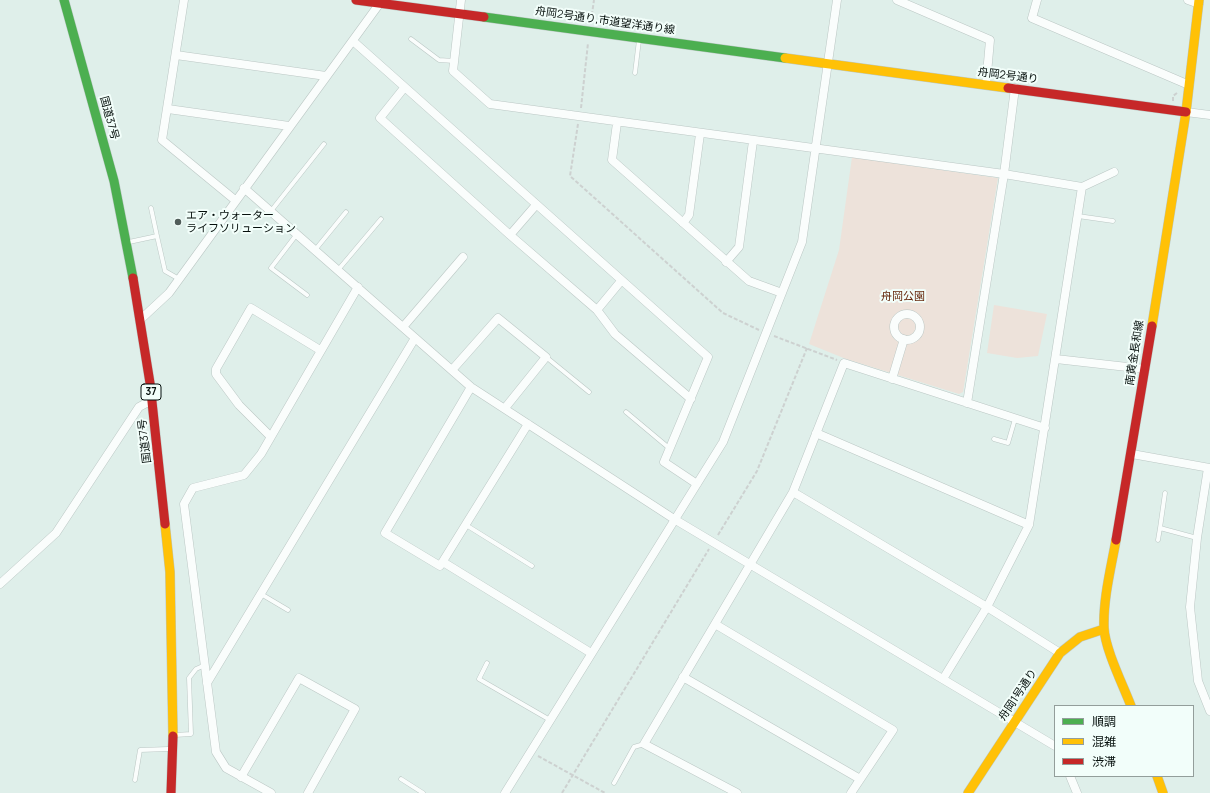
<!DOCTYPE html>
<meta charset="utf-8">
<style>
body{margin:0}
#map{position:relative;width:1210px;height:793px;overflow:hidden;background:#dfefea;font-family:Manrope,"Noto Sans JP",sans-serif}
canvas{display:block}
.legend{position:absolute;left:1054px;top:705px;width:140px;height:72px;box-sizing:border-box;background:#f2fefa;border:1px solid #939e9b;margin:0;padding:5px 7px;list-style:none;font-size:12px;color:#050f0c}
.legend li{display:flex;align-items:center;gap:8px;height:20px}
.legend b{width:20px;border:1px solid #939e9b}
</style>
<div id="map">
<canvas width="1210" height="793"></canvas>
<ul class="legend">
<li><b style="height:5px;background:#4caf50"></b>順調</li>
<li><b style="height:5px;background:#ffc107"></b>混雑</li>
<li><b style="height:5px;background:#c62828"></b>渋滞</li>
</ul>
</div>
<script>
const c = document.querySelector('canvas').getContext('2d');
c.lineJoin = 'round';
function paint(path, color) { c.fillStyle = color; c.fill(path, 'evenodd'); }
function trace(path, color, width, dash) { c.strokeStyle = color; c.lineWidth = width; c.lineCap = dash ? 'butt' : 'round'; c.setLineDash(dash || []); c.stroke(path); }
function write(font, color, halo, rows, align = 'center') {
  c.font = font + ' Manrope,"Noto Sans JP",sans-serif'; c.lineWidth = 4; c.setLineDash([]); c.textBaseline = 'middle'; c.strokeStyle = halo; c.fillStyle = color; for (const [text, x, y, turn = 0] of rows) {
    c.save(); c.translate(x, y); c.rotate((+turn || 0) * Math.PI / 180); c.textAlign = isNaN(turn) ? turn : align; if (halo) c.strokeText(text, 0, 0); c.fillText(text, 0, 0); c.restore();
  }
}
paint(new Path2D(`
 M852,157L998,178L963,392L959,394L846,359L809,344L839,250Z
 M994,305L1047,314L1038,356L1017,358L987,353Z`), '#ede2da');
const lane = new Path2D(`
 M411,39L439,60L454,61
 M635,73L639,40
 M151,208L157,236
 M271,211L324,144
 M1078,216L1113,221
 M297,234L271,268L307,295
 M129,242L157,236L165,271L179,279
 M315,250L346,212
 M338,270L381,219
 M546,357L589,392
 M626,412L669,448
 M994,439L1008,443L1015,419
 M1165,493L1160,528L1197,538
 M466,525L532,566
 M1158,540L1160,528
 M261,594L288,610
 M487,663L479,679L550,720
 M175,735L191,734L189,678L196,669L205,665
 M401,779L423,793
 M135,780L140,750L168,749
 M614,783L634,747L644,744`);
const street = new Path2D(`
 M184,0L162,140L235,200
 M461,0L453,71L490,104L1004,174L1082,187L1114,172
 M897,0L990,40L986,85
 M1037,0L1032,18L1189,85
 M1188,0L1199,4
 M353,41L708,357L664,462L697,484
 M176,55L326,76
 M404,88L380,118L510,235L597,310L615,334L691,399
 M168,109L289,126
 M1186,112L1210,115
 M617,123L612,160L749,281L782,293
 M244,188L471,387L674,519L1055,746
 M683,223L689,215L700,134
 M510,235L536,205
 M726,262L739,247L753,141
 M597,310L621,281
 M894 327a13 13 0 1 1 26 0a13 13 0 1 1-26 0Z
 M141,319L169,293L380,3
 M403,327L463,257
 M1056,359L1145,369
 M452,370L498,318L546,357L505,408
 M892,379L904,339
 M471,387L385,533L440,566L528,424
 M967,403L1004,174L1015,88
 M816,433L1029,525
 M270,436L239,405L216,374V369L251,308L320,350
 M1132,454L1210,468
 M1208,468L1197,538L1190,607L1198,681L1210,711
 M793,492L987,607L1060,653
 M443,562L591,653
 M0,584L56,533L139,407L152,400
 M715,624L893,730L851,793
 M683,677L860,779
 M943,679L987,607L1029,525L1082,187
 M207,683L415,338
 M1070,776L1077,793
 M241,777L299,678L355,709L308,793
 M271,793L226,768L216,752L184,504L193,488L244,475L261,454L358,287
 M505,793L723,442L802,242L837,0
 M737,793L644,744L793,492L844,363L1045,428`);
const fast = new Path2D(`
 M64,0L114,181L133,278
 M484,17L785,58`);
const slow = new Path2D(`
 M785,58L1008,88
 M1152,326L1186,112L1199,0
 M165,524L170,572L173,736
 M1116,540C1111,568 1103,599 1104,628C1105,649 1123,685 1131,706
 M1157,776L1163,793
 M968,793L1060,653L1080,637L1104,629`);
const jam = new Path2D(`
 M356,0L484,17
 M1008,88L1186,112
 M133,278L150,383L165,524
 M1116,540L1152,326
 M171,793L173,736`);
trace(lane, '#bbc7c4', 5);
trace(street, '#bbc7c4', 9);
trace(fast, '#bbc7c4', 10);
trace(slow, '#bbc7c4', 10);
trace(jam, '#bbc7c4', 10);
trace(new Path2D(`
 M591,21L594,0
 M1173,101V96L1177,93
 M581,108L588,43
 M578,124L570,176L723,313L759,330
 M774,336L837,360
 M718,535L757,471L807,348
 M538,756L605,793
 M562,793L709,549`), '#cdd1d0', 2, [4, 2]);
trace(lane, '#fafdfc', 4);
trace(street, '#fafdfc', 8);
trace(fast, '#4caf50', 9);
trace(slow, '#ffc107', 9);
trace(jam, '#c62828', 9);
for (const [x, y, r, color] of [
 [178,222,4,"#515d5a"]
]) { const dot = new Path2D(); dot.arc(x, y, r, 0, 2 * Math.PI); c.fillStyle = color; c.fill(dot); trace(dot, '#f2fefa', 1.5); }
for (const [x, y, w] of [
 [151,392,20]
]) { const box = new Path2D(); box.roundRect(x - w / 2, y - 8, w, 16, 3); c.fillStyle = '#f2fefa'; c.fill(box); trace(box, '#050f0c', 1); }
write('bold 10px', '#050f0c', null, [
 ["37",151,392]
]);
write('11px', '#050f0c', '#f2fefa', [
 ["舟岡2号通り,市道望洋通り線",605,21,8],
 ["舟岡2号通り",1008,76,7],
 ["国道37号",109,118,75],
 ["南黄金長和線",1135,353,-81],
 ["国道37号",145,441,-97],
 ["舟岡1号通り",1018,695,-56]
]);
write('11px', '#050f0c', '#f2fefa', [
 ["エア・ウォーター",186,216],
 ["ライフソリューション",186,229]
], 'left');
write('11px', '#66270b', '#f2fefa', [
 ["舟岡公園",903,297]
]);
</script>
